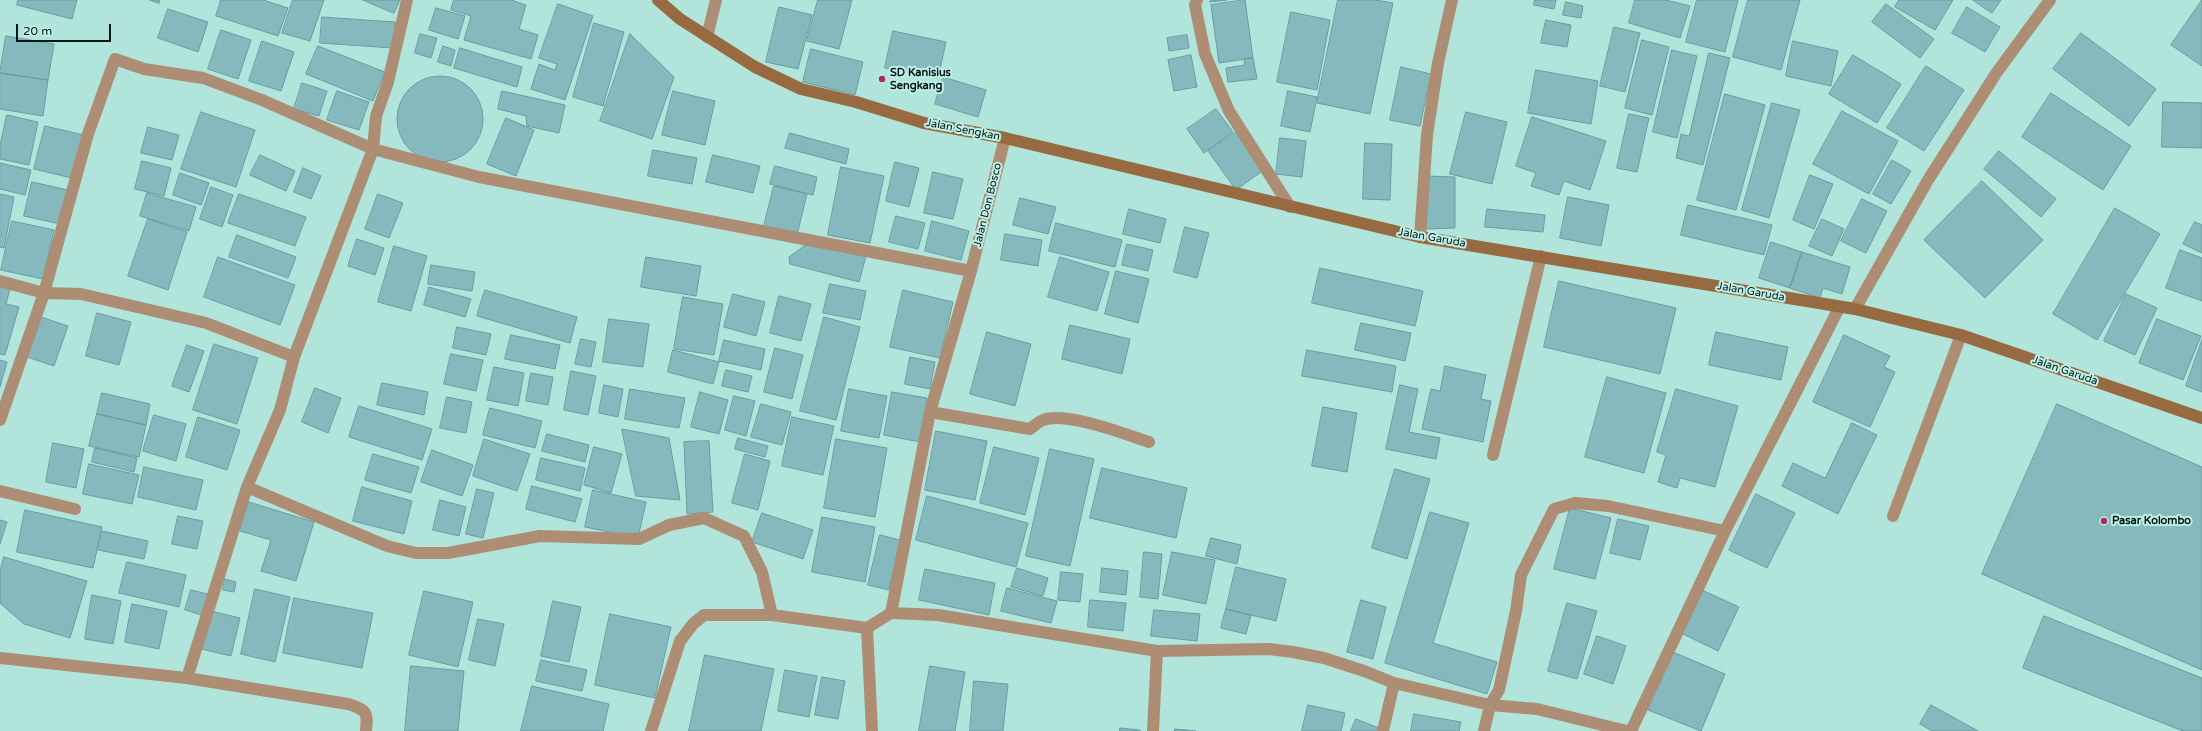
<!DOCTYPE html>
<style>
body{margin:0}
#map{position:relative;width:2202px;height:731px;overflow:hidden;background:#b1e4da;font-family:"Varela Round",sans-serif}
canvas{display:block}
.scale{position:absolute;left:16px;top:24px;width:95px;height:18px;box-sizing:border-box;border:2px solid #041714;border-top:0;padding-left:5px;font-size:12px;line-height:14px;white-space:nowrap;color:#041714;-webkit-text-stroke:3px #bef1e7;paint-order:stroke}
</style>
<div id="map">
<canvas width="2202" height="731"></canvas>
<div class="scale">20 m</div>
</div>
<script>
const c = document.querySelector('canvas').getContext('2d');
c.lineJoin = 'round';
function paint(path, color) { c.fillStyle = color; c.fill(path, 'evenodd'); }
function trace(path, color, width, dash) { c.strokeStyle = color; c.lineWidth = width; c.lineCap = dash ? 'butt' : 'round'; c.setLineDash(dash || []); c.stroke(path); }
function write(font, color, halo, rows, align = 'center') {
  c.font = font + ' "Varela Round",sans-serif'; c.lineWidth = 4; c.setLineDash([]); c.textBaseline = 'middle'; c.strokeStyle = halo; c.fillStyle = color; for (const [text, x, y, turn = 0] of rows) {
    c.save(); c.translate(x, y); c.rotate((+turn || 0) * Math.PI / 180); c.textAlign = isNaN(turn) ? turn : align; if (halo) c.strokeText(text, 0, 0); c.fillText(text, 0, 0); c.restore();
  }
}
const building = new Path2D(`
 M18,0H77L72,19L17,5Z
 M150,0H160L159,3Z
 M221,0H263L288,8L278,36L216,16Z
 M293,0H324L310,41L282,33Z
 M363,0H400L394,13Z
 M454,0H511L526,5L519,29L538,35L531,59L464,40L471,16L451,10Z
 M818,0H852L839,49L807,41Z
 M1211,0H1227L1210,2Z
 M1245,0L1253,58L1219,63L1211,5Z
 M1338,0H1375L1393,3L1370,114L1317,103Z
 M1535,0H1556L1554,9L1534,5Z
 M1635,0H1666L1690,6L1680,38L1629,23Z
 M1697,0H1738L1725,52L1686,42Z
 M1748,0H1800L1781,70L1733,57Z
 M1899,0H1953L1935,30L1895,7Z
 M1973,0H2001L1992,13Z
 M2202,0V66L2171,45Z
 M1566,2L1583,6L1581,18L1563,15Z
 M558,4L593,16L565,100L531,89L539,64L555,70L557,64L539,58Z
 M1886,4L1934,39L1920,58L1872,22Z
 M779,7L812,15L798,69L766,62Z
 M1967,7L2000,27L1985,52L1952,33Z
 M436,8L465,16L458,39L429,30Z
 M168,9L208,22L198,52L158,38Z
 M1291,12L1330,20L1317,90L1277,82Z
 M322,17L395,22L393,48L320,43Z
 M1546,20L1571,25L1567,47L1541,43Z
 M594,23L624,32L603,106L573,97Z
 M1614,27L1640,33L1625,92L1600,86Z
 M221,30L251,40L238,79L208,69Z
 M893,31L946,42L938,78L885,68Z
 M2081,33L2156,89L2129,126L2053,69Z
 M420,34L437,38L431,58L415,53Z
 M630,34L674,77L652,139L600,121Z
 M1187,35L1189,48L1169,51L1167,38Z
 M6,36L54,44L48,80L0,73Z
 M1642,40L1669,47L1652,115L1625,108Z
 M262,41L294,52L281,91L249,81Z
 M1793,41L1838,51L1831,86L1786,76Z
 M318,46L385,72L373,101L306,74Z
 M443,46L455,50L451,66L438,62Z
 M460,48L522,67L517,87L454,68Z
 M811,49L863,62L855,95L803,82Z
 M1672,50L1697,56L1677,138L1653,132Z
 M1709,53L1730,58L1703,165L1676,158L1681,134L1689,136Z
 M1191,55L1197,87L1174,91L1168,60Z
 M1853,55L1901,84L1877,123L1829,94Z
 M1253,58L1257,79L1228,82L1226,68L1245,65L1244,59Z
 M1926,66L1964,90L1924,151L1887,128Z
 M1401,67L1431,74L1420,126L1390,120Z
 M1536,70L1598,81L1591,124L1528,113Z
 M0,73L48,80L43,116L0,109Z
 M397 119a43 43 0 1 1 86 0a43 43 0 1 1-86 0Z
 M943,77L986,90L978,117L935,104Z
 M302,83L327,91L319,116L294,109Z
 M337,91L369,102L359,130L327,120Z
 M502,91L565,105L559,133L527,126L526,116L498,109Z
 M673,91L715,101L705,145L662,135Z
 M1288,91L1317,97L1310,132L1281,126Z
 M2051,93L2131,146L2103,190L2022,137Z
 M1725,94L1765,105L1736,210L1697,200Z
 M2163,102L2202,103V148L2162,147Z
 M1772,103L1800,110L1769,218L1742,210Z
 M1216,109L1233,132L1204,153L1187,129Z
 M1842,111L1898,141L1869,194L1813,164Z
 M201,112L255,130L236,187L181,169Z
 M1466,112L1507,122L1492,184L1450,174Z
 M1629,114L1649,118L1637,172L1617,168Z
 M7,115L38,122L29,165L0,159V146Z
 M1532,117L1606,141L1590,190L1564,181L1559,195L1531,186L1536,173L1516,166Z
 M506,118L534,130L516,176L487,164Z
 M45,126L84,135L72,178L34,169Z
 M148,127L179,135L172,160L141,153Z
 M1238,131L1265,169L1236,190L1208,151Z
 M790,133L849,149L846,164L785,148Z
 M1280,138L1306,141L1302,177L1276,174Z
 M1365,143L1392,144L1390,200L1363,199Z
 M653,150L697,158L692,184L648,176Z
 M1999,151L2056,199L2041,217L1984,169Z
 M260,155L295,171L286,191L250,175Z
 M713,155L760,166L753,193L706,182Z
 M1892,160L1911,171L1891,204L1873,194Z
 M142,161L171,168L164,196L135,189Z
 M895,162L919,168L909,207L886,201Z
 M0,163L31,170L25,195L0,189Z
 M775,166L817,177L813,195L770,184Z
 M841,167L884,176L870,243L828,235Z
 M303,168L321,176L311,199L294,192Z
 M933,172L963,179L953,219L924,213Z
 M180,173L209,183L201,205L173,195Z
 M1810,175L1833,184L1814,229L1793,220Z
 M1426,176L1455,177V228L1426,229Z
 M1982,181L2043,240L1985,298L1924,240Z
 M32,182L68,190L60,224L24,216Z
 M774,186L807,194L797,235L764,226Z
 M211,187L233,195L222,227L200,219Z
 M147,193L196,207L189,231L140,216Z
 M0,194L14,197L4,248L0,247Z
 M239,194L306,217L295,246L228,223Z
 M378,194L403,203L389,238L365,229Z
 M1568,197L1609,205L1601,246L1560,238Z
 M1020,198L1056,207L1048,234L1013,225Z
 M1862,199L1887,211L1866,253L1841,241Z
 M1688,205L1772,225L1764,255L1681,235Z
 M2115,208L2160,234L2097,340L2053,314Z
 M1129,209L1166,219L1160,243L1123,234Z
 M1487,209L1545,215L1543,232L1485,227Z
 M896,216L925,223L918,249L889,242Z
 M148,219L187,232L168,290L128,276Z
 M1822,219L1844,229L1832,256L1809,246Z
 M12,221L54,230L43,279L1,270Z
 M932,221L969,231L961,260L925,251Z
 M2195,222L2202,225V253L2183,244Z
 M1056,223L1122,240L1115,267L1049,251Z
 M1185,227L1209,233L1197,278L1174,272Z
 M1005,234L1042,240L1038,266L1001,260Z
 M237,235L296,257L288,278L229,257Z
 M357,239L384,248L375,275L348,266Z
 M1771,242L1802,252L1790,288L1759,278Z
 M819,244L866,256L859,282L790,264L789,257L804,246Z
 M1127,244L1153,250L1148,271L1122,265Z
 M394,246L427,256L411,311L378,302Z
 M2180,250L2202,258V301L2166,288Z
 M1802,252L1850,267L1842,294L1823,288L1820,298L1790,288Z
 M218,257L295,285L280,325L204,297Z
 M646,257L701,266L696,296L641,287Z
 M1060,257L1109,272L1097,311L1048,297Z
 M431,265L475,272L472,291L428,284Z
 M1320,268L1423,291L1415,326L1312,303Z
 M1116,271L1149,279L1138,323L1105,314Z
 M1559,281L1676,308L1660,374L1544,347Z
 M830,284L866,291L860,320L823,313Z
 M0,286L10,289L6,304L19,307L5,355L0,354Z
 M429,287L471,299L465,317L424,305Z
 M485,290L577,317L570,343L477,316Z
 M903,290L953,302L940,358L890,347Z
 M733,294L765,302L756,336L724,327Z
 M2126,294L2157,308L2135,355L2104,341Z
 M779,296L811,304L801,341L770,333Z
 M683,297L723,304L714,355L674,349Z
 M97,313L131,322L119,365L86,356Z
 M38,316L68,326L54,366L24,356Z
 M824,317L860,327L836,420L800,411Z
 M609,319L649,324L643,367L603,362Z
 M2157,319L2201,336L2183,380L2139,363Z
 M1361,323L1411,333L1405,361L1355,350Z
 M1070,325L1130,339L1122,374L1062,359Z
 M457,327L491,334L486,355L453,348Z
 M987,332L1031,344L1015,406L970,394Z
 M1716,332L1788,347L1781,380L1709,365Z
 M511,335L560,345L555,369L505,359Z
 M1844,335L1890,356L1884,367L1895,372L1870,427L1813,402Z
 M581,339L596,342L591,367L575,364Z
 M724,340L765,349L761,370L719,361Z
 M2202,340V392L2186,386Z
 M214,344L258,358L237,424L193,410Z
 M187,345L204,351L189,392L172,386Z
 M775,348L803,355L792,399L764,392Z
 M673,350L719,362L713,384L668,372Z
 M1307,350L1396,366L1392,392L1302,376Z
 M451,354L483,360L476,391L444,384Z
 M910,357L935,362L930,389L905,384Z
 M0,360L7,362L0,387Z
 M1445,366L1486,375L1481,399L1491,401L1483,442L1422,429L1431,389L1440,391Z
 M494,367L524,373L518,406L487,400Z
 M726,370L752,376L748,392L722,386Z
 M571,371L596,376L588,415L564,410Z
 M531,373L553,377L548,405L526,401Z
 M1607,377L1666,393L1644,473L1585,457Z
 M382,383L428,392L424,415L377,405Z
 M604,385L623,389L618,417L599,413Z
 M1400,385L1418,389L1409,432L1440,438L1436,459L1386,449Z
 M315,388L341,398L328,433L302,422Z
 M630,389L685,398L679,428L625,419Z
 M849,389L887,396L879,438L841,431Z
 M1676,389L1738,406L1715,487L1680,478L1677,488L1658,482L1666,455L1657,452Z
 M700,392L728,400L719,434L691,427Z
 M892,392L927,398L920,442L884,435Z
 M102,393L150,404L146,425L97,414Z
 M734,396L755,401L746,436L725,430Z
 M447,397L472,402L466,433L440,428Z
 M761,404L791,412L782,445L751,437Z
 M2057,404L2202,467V670L1982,574Z
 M359,406L432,429L422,460L349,437Z
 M1323,407L1357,413L1347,472L1312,466Z
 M490,408L542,421L535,448L483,435Z
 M97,414L146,425L139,457L89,446Z
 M154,415L186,424L176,461L143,451Z
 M198,417L240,430L227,470L186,457Z
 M792,417L834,426L823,475L782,466Z
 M1852,423L1877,435L1838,514L1782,486L1793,463L1825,478Z
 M622,429L669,438L680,500L636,496Z
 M936,431L987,441L975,500L925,490Z
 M547,434L589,445L585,462L542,451Z
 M738,438L768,446L765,457L735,449Z
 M484,439L530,454L517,491L473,476Z
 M836,439L887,448L875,517L824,508Z
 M709,441L713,512L687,514L684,442Z
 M53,443L84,449L76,488L46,482Z
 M594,447L622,454L611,493L584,485Z
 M994,447L1039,458L1025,515L980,503Z
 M95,448L137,458L134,472L92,462Z
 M1050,449L1094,459L1070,566L1026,556Z
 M432,450L473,465L462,496L421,482Z
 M373,454L419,467L411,493L365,480Z
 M745,454L770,461L758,510L732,503Z
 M541,458L585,468L580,491L536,480Z
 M89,464L139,475L132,504L83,494Z
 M144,467L203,480L196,510L138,497Z
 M1102,468L1187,488L1176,538L1090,518Z
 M1395,469L1430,479L1407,559L1372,548Z
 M532,486L582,499L575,522L526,509Z
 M362,487L412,501L404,534L353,521Z
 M477,489L494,493L483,538L466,534Z
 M593,490L646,502L638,538L585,527Z
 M1756,494L1795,513L1767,568L1729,550Z
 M927,496L1028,523L1016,567L916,540Z
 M440,500L466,507L459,536L433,530Z
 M249,502L314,522L296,581L261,571L271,540L240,531Z
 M1570,508L1611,518L1595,579L1554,569Z
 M25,510L102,527L93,568L17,552Z
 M1430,512L1469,523L1433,643L1497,662L1487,694L1385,663Z
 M762,513L813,530L803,559L752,542Z
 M178,516L203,521L197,549L172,544Z
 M822,517L875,527L865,582L812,572Z
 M1618,519L1649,526L1640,560L1610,553Z
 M0,520L7,522L0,544Z
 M102,531L148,541L144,559L98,550Z
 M880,535L900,540L889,590L868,585Z
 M1211,538L1241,545L1237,564L1206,556Z
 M1144,552L1162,554L1158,599L1140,597Z
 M1172,552L1215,560L1206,604L1163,595Z
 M4,557L87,581L70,638L24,624L0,603V571Z
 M127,562L186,575L179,607L119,593Z
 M1236,567L1286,579L1276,621L1226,609Z
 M1017,568L1048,578L1043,596L1011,587Z
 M1102,568L1128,571L1126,595L1100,592Z
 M925,569L995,583L989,615L919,600Z
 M1061,572L1083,574L1080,602L1058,600Z
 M225,579L236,582L234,592L223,590Z
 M1007,588L1057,601L1051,623L1001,611Z
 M255,589L290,597L275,662L241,654Z
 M191,590L211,595L205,616L185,610Z
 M1702,590L1739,607L1718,651L1681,633Z
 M424,591L473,602L458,667L409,655Z
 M92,595L121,601L113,644L85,639Z
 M294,598L373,613L362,668L283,653Z
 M1090,600L1126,603L1123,631L1088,627Z
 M1361,600L1386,607L1373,659L1347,652Z
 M553,601L581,607L569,662L541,656Z
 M1567,603L1597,611L1577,679L1548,671Z
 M132,604L167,611L159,649L125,642Z
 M1226,609L1251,615L1246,634L1221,628Z
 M1154,610L1200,614L1197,641L1151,636Z
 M211,611L240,618L231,656L201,649Z
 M610,614L671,627L655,698L595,685Z
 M2044,616L2202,678V731H2183L2023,668Z
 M478,619L504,624L495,666L469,660Z
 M1597,636L1626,646L1613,684L1584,674Z
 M1673,652L1725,674L1701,731L1648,710Z
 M705,655L774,669L761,731H689Z
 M541,660L587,670L582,691L536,681Z
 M411,666L464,671L458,731H405Z
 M930,666L965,672L955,731H919Z
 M785,670L817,676L809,717L778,711Z
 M822,677L845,681L838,719L815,715Z
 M974,681L1008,684L1003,731H970Z
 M532,686L609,704L603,731H521Z
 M1308,705L1345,713L1341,731H1302Z
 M1931,705L1978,731H1932L1920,724Z
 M1414,714L1461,722L1459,731H1411Z
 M1356,719L1379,728L1378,731H1351Z
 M1120,728L1140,730V731H1120Z
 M1175,729L1196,731H1175Z`);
paint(building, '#86b9bd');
trace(building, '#699c9f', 1);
trace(new Path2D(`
 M707,37L716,0
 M1893,516L1961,335
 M1153,731L1157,651`), '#ad8e74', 12);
trace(new Path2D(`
 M1197,0L1195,5L1205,54L1229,111L1290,207
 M1420,237L1427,135L1438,63L1452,0
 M0,281L44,293L88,134L115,59L144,69L203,78L262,100L373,149L479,177L971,271
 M1855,309L1928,180L1997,72L2050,0
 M930,412L1030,429C1034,426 1038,422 1043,420C1065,411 1125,434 1149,442
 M0,420L44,293L81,294L206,323L294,357
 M1493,455L1541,256
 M247,487L387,546L416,553H448L540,536L639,539L669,525L704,518L744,536L762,572L772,615
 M0,491L75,509
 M891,613L938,615L1157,651L1269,649L1293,652L1324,658L1364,671L1394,683L1490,705L1537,709L1627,731
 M867,628L872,731
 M0,658L187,678L348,704C367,710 368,712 366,731
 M187,678L247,487L280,410L294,357L373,149L376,116L388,82L407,0
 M651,731L680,641L693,624L704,615H772L867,628L891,613L930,412L971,271L1005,138
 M1383,731L1394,683
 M1484,731L1490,705L1499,690L1516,611L1521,575L1554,509L1575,503L1608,506L1725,531
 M1631,731L1725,531L1839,308`), '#ad8e74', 12);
trace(new Path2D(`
 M658,0L680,19L755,67L801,89L856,102L924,123L1005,138L1420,237L1855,309L1961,335L2202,418`), '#976a42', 12);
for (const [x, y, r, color] of [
 [882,79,4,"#b32761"],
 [2104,521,4,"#b32761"]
]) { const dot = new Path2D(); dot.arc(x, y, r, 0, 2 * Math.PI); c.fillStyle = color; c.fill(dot); trace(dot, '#bef1e7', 1.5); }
write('bold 11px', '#041714', '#bef1e7', [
 ["SD Kanisius",890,73],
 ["Sengkang",890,86],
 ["Pasar Kolombo",2112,521]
], 'left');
write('11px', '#041714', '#bef1e7', [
 ["Jalan Sengkan",963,130,11],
 ["Jalan Don Bosco",988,205,-76],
 ["Jalan Garuda",1432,238,10],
 ["Jalan Garuda",1751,292,10],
 ["Jalan Garuda",2065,371,19]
]);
</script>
